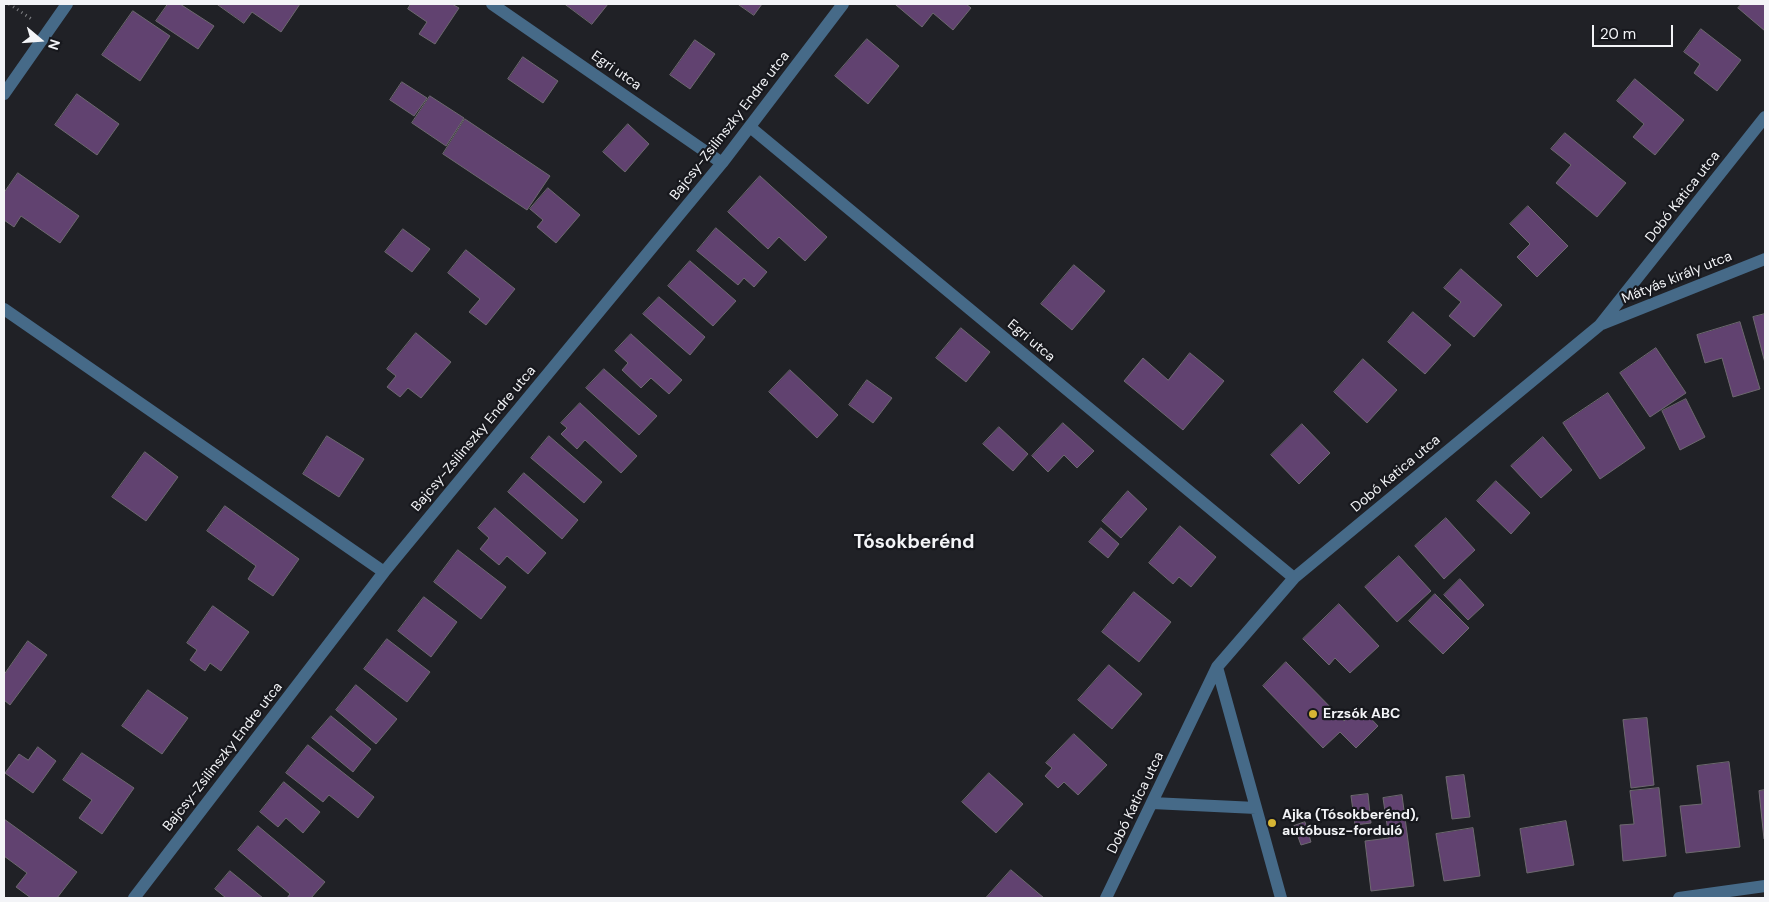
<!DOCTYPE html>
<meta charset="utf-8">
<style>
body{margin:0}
#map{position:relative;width:1769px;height:902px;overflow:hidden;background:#202126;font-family:"DM Sans",sans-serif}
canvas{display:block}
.frame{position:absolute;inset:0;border:5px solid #f3f4f7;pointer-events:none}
.north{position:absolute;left:15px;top:15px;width:50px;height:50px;-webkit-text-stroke:4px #17181d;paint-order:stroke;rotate:108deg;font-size:14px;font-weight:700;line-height:20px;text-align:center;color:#f3f4f7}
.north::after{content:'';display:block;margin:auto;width:18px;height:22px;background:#f3f4f7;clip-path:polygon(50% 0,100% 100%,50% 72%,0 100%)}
.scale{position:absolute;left:1592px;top:25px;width:81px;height:22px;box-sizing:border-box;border:2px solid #f3f4f7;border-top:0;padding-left:6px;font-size:15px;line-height:18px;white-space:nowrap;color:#f3f4f7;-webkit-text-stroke:4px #17181d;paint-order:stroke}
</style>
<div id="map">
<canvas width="1769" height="902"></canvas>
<div class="frame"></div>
<div class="north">N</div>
<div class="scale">20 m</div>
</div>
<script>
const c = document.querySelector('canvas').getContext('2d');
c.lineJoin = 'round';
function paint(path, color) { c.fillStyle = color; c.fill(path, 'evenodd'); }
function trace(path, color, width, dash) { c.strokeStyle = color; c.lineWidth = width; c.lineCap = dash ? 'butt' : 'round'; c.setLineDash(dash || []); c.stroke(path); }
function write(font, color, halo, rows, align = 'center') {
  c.font = font + ' "DM Sans",sans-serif'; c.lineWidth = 4.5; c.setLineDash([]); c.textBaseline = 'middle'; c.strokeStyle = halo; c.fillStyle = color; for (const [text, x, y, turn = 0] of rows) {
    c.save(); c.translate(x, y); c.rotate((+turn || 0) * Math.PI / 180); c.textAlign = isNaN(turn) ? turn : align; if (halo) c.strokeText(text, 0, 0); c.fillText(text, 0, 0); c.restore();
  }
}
const building = new Path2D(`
 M168,4H180L214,26L198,49L156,21Z
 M217,4H300L281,32L252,12L244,23Z
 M411,4H452L459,8L435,44L419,34L427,22L408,9Z
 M565,4H608L592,24Z
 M738,4H762L754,15Z
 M898,4H966L971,8L953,30L933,13L922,27L896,5Z
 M1742,4H1765V31L1738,8Z
 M133,11L170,36L140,81L102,55Z
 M1701,29L1741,60L1717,91L1694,73L1700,64L1684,52Z
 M867,39L899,66L868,104L835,76Z
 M695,40L715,54L690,89L670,75Z
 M523,57L558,81L543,103L508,79Z
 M1635,79L1684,120L1655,155L1633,137L1644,124L1617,101Z
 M402,82L427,98L414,116L390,100Z
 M77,94L119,124L97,155L55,125Z
 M430,96L464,118L446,146L412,123Z
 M465,119L550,176L527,210L443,154Z
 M628,124L649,144L625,172L603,152Z
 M1565,133L1626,183L1597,217L1556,183L1571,165L1551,149Z
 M18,173L79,216L60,243L21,216L14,227L4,220V193Z
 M760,176L827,237L805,261L779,237L768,249L728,212Z
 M548,188L580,215L556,243L537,227L543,220L530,209Z
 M1528,206L1568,246L1537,277L1517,257L1530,244L1510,224Z
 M716,228L767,272L754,287L744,278L738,285L697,251Z
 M403,229L430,249L412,272L385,252Z
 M466,250L515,289L486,325L469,312L480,299L448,273Z
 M690,261L736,301L713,326L668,286Z
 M1074,265L1105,291L1072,330L1041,304Z
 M1461,269L1502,305L1474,337L1449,316L1461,302L1444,288Z
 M659,297L705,337L690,355L643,314Z
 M1413,312L1451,345L1425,374L1388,342Z
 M1765,314V363L1753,317Z
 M1740,322L1760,389L1733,397L1722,358L1705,363L1697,335Z
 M961,328L990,352L966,382L936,358Z
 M416,333L451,362L421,398L408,388L400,397L387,387L396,376L387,369Z
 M631,334L682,380L669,394L651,378L641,388L622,370L628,363L615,351Z
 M1656,348L1686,393L1650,417L1620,373Z
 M1190,353L1224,381L1183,430L1124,381L1143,358L1168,380Z
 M1363,359L1397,390L1367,423L1334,392Z
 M604,369L657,416L639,435L586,388Z
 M790,370L838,415L817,438L769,392Z
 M867,380L892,398L873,423L849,405Z
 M1608,393L1645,448L1600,479L1563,423Z
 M1686,399L1705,437L1680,450L1662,411Z
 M580,403L637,456L621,473L585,440L577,449L561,434L567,428L561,423Z
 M1063,423L1094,451L1077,468L1064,455L1048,472L1032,456Z
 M1302,424L1330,453L1299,484L1271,455Z
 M999,427L1028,454L1013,471L983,444Z
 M327,436L364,459L339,497L303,474Z
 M549,436L602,482L584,503L531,458Z
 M1543,437L1572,470L1541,498L1511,466Z
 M145,452L178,477L146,521L112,497Z
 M524,473L578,520L562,539L508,492Z
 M1496,481L1530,513L1511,534L1477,501Z
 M1128,491L1147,509L1121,538L1102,521Z
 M225,506L299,559L273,596L248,579L256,566L207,531Z
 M495,508L546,553L528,574L507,556L499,565L480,549L489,538L478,528Z
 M1446,518L1475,550L1444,579L1415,546Z
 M1180,526L1216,557L1191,587L1179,577L1173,584L1149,563Z
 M1101,528L1119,544L1108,558L1089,542Z
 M458,550L506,587L481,619L434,582Z
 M1399,556L1431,591L1397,622L1365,587Z
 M1460,579L1484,605L1468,620L1444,595Z
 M1134,592L1171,622L1139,662L1102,632Z
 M1435,594L1469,628L1443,654L1409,621Z
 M424,597L457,622L431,657L398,631Z
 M1339,604L1379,646L1350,673L1335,658L1329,665L1303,639Z
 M213,606L249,632L221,671L210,663L205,671L190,660L197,650L187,643Z
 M387,639L430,672L407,702L364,669Z
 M28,641L47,655L10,705L4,700V675Z
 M1286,662L1344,721L1359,706L1378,726L1356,748L1340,732L1323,748L1263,686Z
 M1109,665L1142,694L1112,729L1078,700Z
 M356,685L397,719L376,744L336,710Z
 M148,690L188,718L162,754L122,726Z
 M331,716L371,749L353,772L312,738Z
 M1647,718L1654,785L1631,788L1623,720Z
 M1074,734L1107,765L1078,795L1064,782L1058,788L1045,776L1052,768L1046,763Z
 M308,745L374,797L358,818L329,795L323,802L286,773Z
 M38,747L56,761L33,793L5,773L19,754L28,760Z
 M82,753L134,788L102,834L79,818L92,800L63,780Z
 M1729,762L1740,847L1686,853L1680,806L1702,804L1697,766Z
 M989,773L1023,804L996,833L962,802Z
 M1464,775L1470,817L1452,819L1446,777Z
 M284,782L320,812L303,833L286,818L278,827L260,812Z
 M1659,788L1666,856L1623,861L1620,825L1634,824L1630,791Z
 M1765,790V838L1764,839L1759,791Z
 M1368,794L1371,823L1355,825L1351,796Z
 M1402,795L1414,886L1371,891L1365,841L1389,838L1383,798Z
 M4,819L77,872L57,898H31L16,887L27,873L4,856Z
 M1566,821L1574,865L1527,873L1520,829Z
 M1305,822L1311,842L1301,845L1294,826Z
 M258,826L325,882L311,898H287L290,894L238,850Z
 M1473,828L1480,876L1444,881L1436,834Z
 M1011,870L1044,898H986Z
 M230,871L263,898H226L215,889Z`);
paint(building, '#614270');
trace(building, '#6d696f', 1);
trace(new Path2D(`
 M9,4L33,20`), '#7f8084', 3, [1, 4]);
trace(new Path2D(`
 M492,4L722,163
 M4,94L67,4
 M750,127L1294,578
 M4,309L384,572
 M1602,324L1765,259
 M1217,667L1281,898
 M1152,803L1256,808
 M134,898L384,572L722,163L843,4
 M1106,898L1217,667L1294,578L1600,325L1765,117
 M1679,898L1765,886`), '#466a88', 12);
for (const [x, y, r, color] of [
 [1313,714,5,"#d6b534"],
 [1272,823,5,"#d6b534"]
]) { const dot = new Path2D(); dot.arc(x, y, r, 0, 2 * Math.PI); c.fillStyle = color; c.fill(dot); trace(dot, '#17181d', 2); }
write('14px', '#f3f4f7', '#17181d', [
 ["Egri utca",616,71,35],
 ["Bajcsy-Zsilinszky Endre utca",730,126,-52],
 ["Dobó Katica utca",1683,197,-52],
 ["Mátyás király utca",1677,278,-22],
 ["Egri utca",1031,341,40],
 ["Bajcsy-Zsilinszky Endre utca",474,439,-50],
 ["Dobó Katica utca",1396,474,-40],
 ["Bajcsy-Zsilinszky Endre utca",223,757,-52],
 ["Dobó Katica utca",1136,803,-64]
]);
write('bold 14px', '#f3f4f7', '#17181d', [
 ["Erzsók ABC",1323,714],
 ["Ajka (Tósokberénd),",1282,815],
 ["autóbusz-forduló",1282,831]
], 'left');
write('bold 19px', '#f3f4f7', '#17181d', [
 ["Tósokberénd",914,543]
]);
</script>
